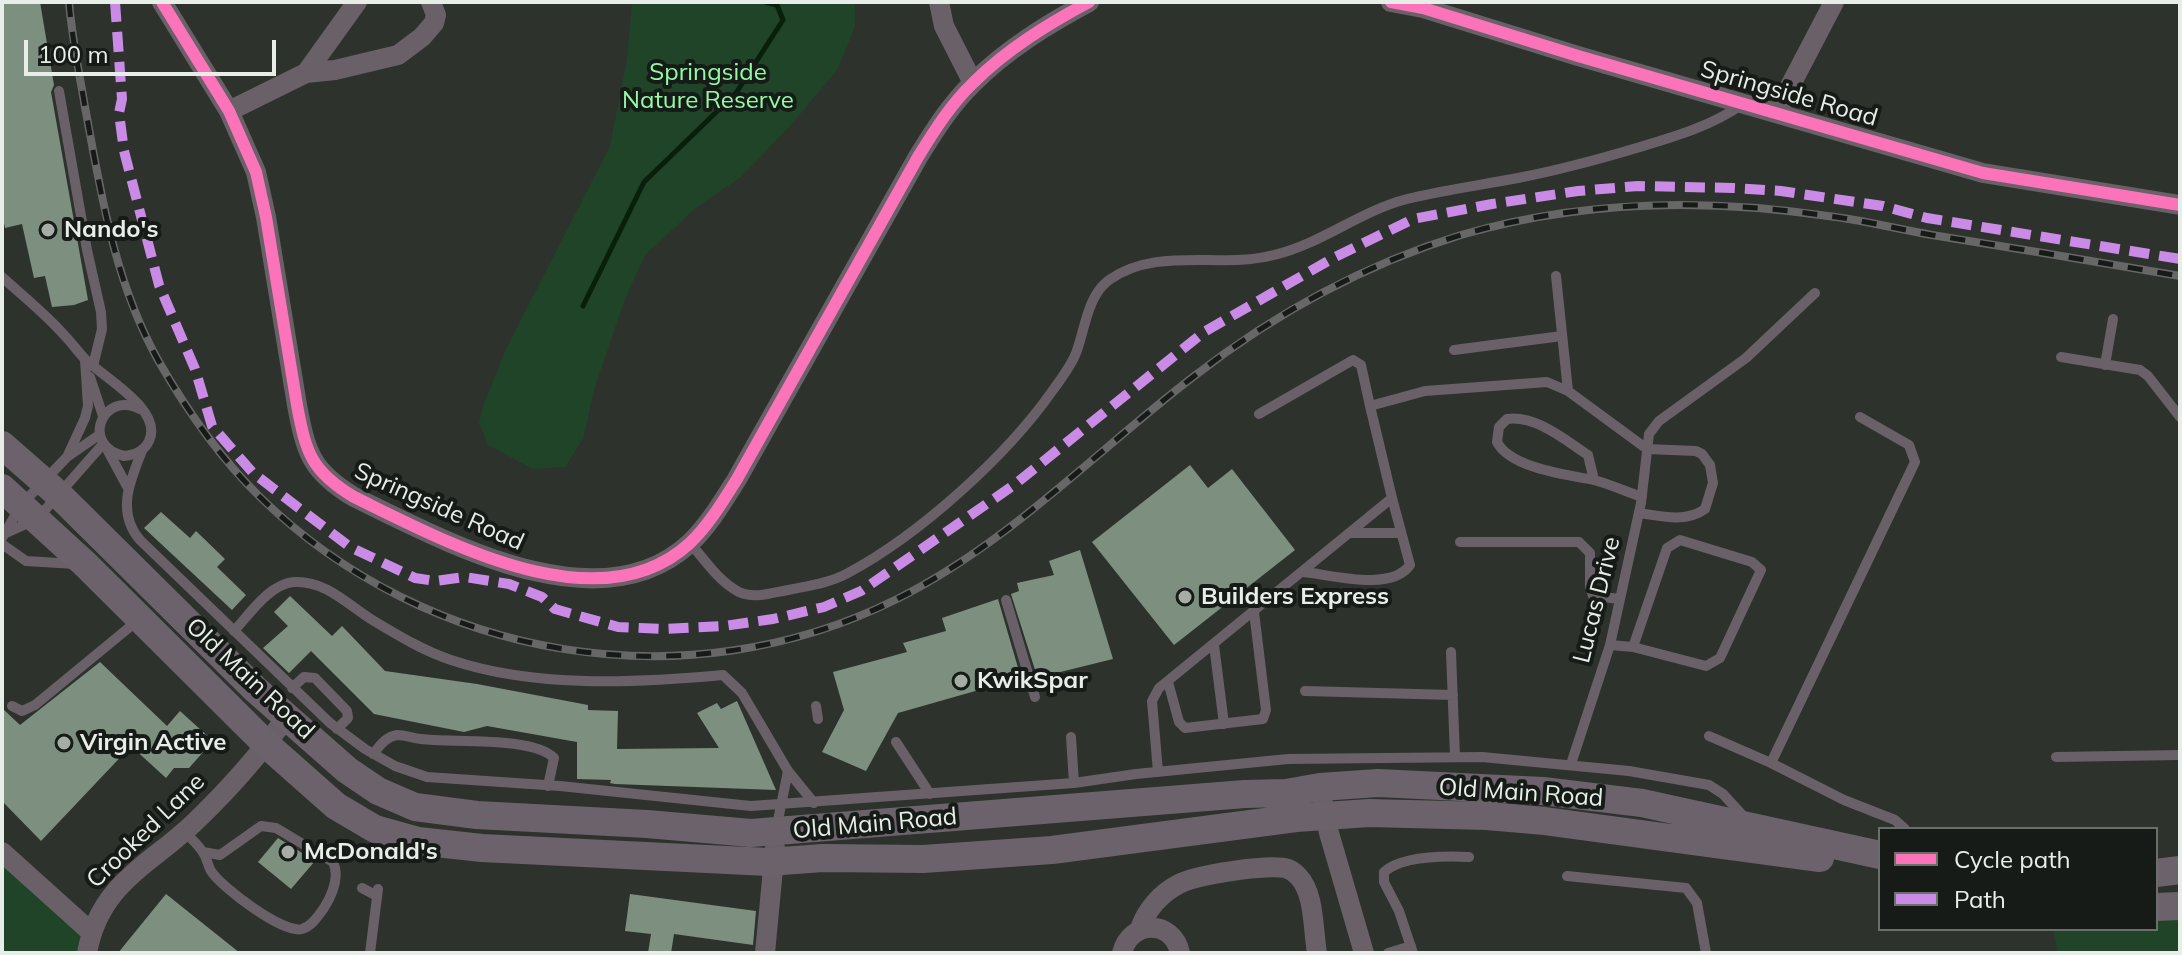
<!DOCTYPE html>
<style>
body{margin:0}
#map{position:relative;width:2182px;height:955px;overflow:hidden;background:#2d322d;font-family:Mulish,sans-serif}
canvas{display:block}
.frame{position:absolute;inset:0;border:4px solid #e7ede7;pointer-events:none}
.legend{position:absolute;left:1878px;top:827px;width:280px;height:104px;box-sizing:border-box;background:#161b17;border:2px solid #6a6f6a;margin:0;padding:10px 14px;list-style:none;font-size:24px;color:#e7ede7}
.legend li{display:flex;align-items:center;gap:16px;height:40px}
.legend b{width:40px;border:2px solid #6a6f6a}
.scale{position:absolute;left:24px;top:40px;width:252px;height:36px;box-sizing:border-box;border:4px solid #e7ede7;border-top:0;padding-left:10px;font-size:24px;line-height:28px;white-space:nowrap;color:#e7ede7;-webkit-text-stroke:6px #161b17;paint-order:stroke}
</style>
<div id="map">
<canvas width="2182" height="955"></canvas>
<div class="frame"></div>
<ul class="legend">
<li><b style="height:10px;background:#fb73b8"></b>Cycle path</li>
<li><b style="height:10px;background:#ca8be6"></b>Path</li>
</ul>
<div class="scale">100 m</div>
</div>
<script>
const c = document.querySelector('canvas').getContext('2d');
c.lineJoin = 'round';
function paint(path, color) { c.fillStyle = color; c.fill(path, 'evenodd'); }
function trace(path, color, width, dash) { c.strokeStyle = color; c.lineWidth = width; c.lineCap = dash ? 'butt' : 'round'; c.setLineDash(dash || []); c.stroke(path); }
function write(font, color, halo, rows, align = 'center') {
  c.font = font + ' Mulish,sans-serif'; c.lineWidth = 8; c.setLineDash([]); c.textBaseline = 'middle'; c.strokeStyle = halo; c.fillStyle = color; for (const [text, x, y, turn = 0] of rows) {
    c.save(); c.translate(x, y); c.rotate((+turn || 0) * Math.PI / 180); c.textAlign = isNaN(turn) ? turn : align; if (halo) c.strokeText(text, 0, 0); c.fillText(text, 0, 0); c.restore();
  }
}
paint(new Path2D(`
 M632,2H855V27L837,70L790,126L741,177L697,207L645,255L624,302L595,387L583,439L565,467L533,469L488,445L479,423L483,406L506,349L610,146L627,59Z
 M2,852L92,933L87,953H2Z
 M2180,906V953H2058L2053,929H2156V907Z`), '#1f4427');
trace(new Path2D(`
 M583,306L644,182L736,93L783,20L777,5L765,2`), '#081f0c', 5);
paint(new Path2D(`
 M2,2H40L54,85L51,92L88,300L74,305L52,307L45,276L34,278L22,224L5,228L2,213Z
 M1190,465L1208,488L1232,469L1295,550L1174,645L1092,542Z
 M161,512L190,538L196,531L225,559L217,567L246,595L232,610L144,528Z
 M1080,550L1113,659L1044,676L1043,672L1036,673L1011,594L1019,591L1017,583L1054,575L1049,561Z
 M290,596L332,636L342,626L385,671L477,684L588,705V710L618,711L617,749L719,748L697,713L717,703L721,709L737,701L776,790L615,784L610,783L611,780L577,779V742L487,726L464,732L374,714L311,651L289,673L263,648L288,626L274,612Z
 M998,599L1021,678L898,713L866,771L822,752L844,710L833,672L907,652L903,643L946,631L942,618Z
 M100,662L167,726L180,711L213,741L189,768H174L166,778L131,746L41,841L2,801V708L20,725Z
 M278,838L315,861L291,889L258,862Z
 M166,894L240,953H118Z
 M630,894L756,911L753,945L674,934L671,953H648L651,934L625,931Z`), '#7d9080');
trace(new Path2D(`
 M59,91L87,250L101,312L102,329L93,366
 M1556,276L1568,391
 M2,277C23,296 46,314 65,336C72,343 78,352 85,359C103,377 164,410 149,441C144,452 134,455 124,456C80,446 102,390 140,409
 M1454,350L1562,336
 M2061,357L2140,370L2148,376L2180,417
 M2105,365L2113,319
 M90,377L103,416
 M1259,414L1353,360L1361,365L1370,406
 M108,451L128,488
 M142,451C130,481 116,512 140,540L330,723L365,749L395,766L427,777L560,786L751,806L1074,783L1136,774L1288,759L1482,757L1629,771L1709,785L1723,794L1745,818
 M67,457L99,435
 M1594,480L1588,455C1565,440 1536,415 1507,419L1499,427L1497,442C1510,468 1568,475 1594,480C1610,484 1626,492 1642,497
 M6,533L37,519L103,444
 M1350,533H1401
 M2,538L21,505L67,457L85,418L88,406L85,360
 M1460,542H1579L1590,553V587L1593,596L1620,599
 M690,543C704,559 719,582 739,592C754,599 772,593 788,590C807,586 830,583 848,573C919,535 1006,457 1053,390C1061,379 1071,366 1076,353C1085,330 1087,296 1109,280C1157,246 1220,269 1274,255C1321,244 1360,211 1407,199C1444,190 1481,185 1518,178C1559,170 1600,159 1640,147C1677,136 1711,126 1743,104
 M2,544L26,561L75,564
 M1304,572C1332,575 1391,592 1410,565L1392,498
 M1006,600L1035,697
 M234,631C249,615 269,584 294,582C326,580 349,606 374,621C399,636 424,651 451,660C534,688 636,683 723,675L742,693L788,771L814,803
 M1214,645L1224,724
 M1610,645L1633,647L1706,666L1720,658L1761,570L1752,562L1680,540L1667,548L1633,647
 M1451,652L1455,757
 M1168,682L1179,722L1185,728L1263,719L1266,710L1254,612
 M292,688L304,677L315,678L347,711L348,718L337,729
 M1305,691L1453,695
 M12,706L22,711L35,705L137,621
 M816,706L818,719
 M1709,736L1771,763L1844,800L1895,820L1905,829
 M1071,737L1074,783
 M896,742L930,794
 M373,754C380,746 385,737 397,735C404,735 413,738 421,739C452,743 533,736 554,758L548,786
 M2056,757L2180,755
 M1771,763L1915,462L1909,445L1860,417
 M1571,764L1610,645L1641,503L1649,434L1659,421L1746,358L1815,293
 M1158,772L1152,701L1159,688L1392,498L1370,406L1425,391L1547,382L1568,391L1647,449L1696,451L1702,454L1710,465L1713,483L1705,509C1686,523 1660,516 1639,513
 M776,830L788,771
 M184,831C190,838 199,845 204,854C207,859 208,866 211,871C221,887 283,934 302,929C312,926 318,916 324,908C332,895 340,877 333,862L276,828L261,826L220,855L203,852
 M1567,876L1686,888L1697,903L1706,953
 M362,888L377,896
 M370,953L378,889
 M1388,953L1411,946
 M1413,953L1399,911L1384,882V872C1402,856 1446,856 1469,857`), '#696068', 10);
trace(new Path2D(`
 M162,2L229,111L256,172L266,217L297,405C306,453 311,471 354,497C445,541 599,627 690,543C709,525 723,501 737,479L918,157C934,131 951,104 973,83C1007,49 1048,24 1089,2
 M939,2L944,26L973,83
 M1391,2L1423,8L1578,56L1983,173L2180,205
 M306,73L357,2
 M229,111L306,73L335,70L398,55L422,37L434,23L436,15L431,2
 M1776,113L1834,2
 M1323,803L1329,833L1364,953
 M2,852L92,933
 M1140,929C1146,910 1161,893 1179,884C1195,875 1271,863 1288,869C1291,870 1296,874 1298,876C1315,893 1313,931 1317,953
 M87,953C100,881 153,864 198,819C231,787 261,753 287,716
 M765,953L775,848
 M1122,953C1130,920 1173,919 1180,953`), '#696068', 20);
trace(new Path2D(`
 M2,445L58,494L255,689L347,770L378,791L415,807L477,815L647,824L751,833L1245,794L1286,793L1320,787L1378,783L1543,791L1642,803L1880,855
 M2,488L85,564L267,745L336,806L375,829L418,841L482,848L768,862L823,858L923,859L1052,850L1296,818L1369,813L1487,816L1545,821L1820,858
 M2156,873L2180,870
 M2156,907L2180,906`), '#6c626b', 28);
const rail = new Path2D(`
 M69,2C72,38 79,72 85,107C101,193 114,281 158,360C186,409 219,457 260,497C428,661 687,704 897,599C1009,543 1095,452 1193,377C1274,314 1363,265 1461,235C1581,200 1704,198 1828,216C1863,220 1897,229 1932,235C2015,248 2097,262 2180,276`);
trace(rail, '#686768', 8);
trace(rail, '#161b17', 5, [15]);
trace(new Path2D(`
 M115,2L122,99L119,113L124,151L159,285L195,369L212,426L253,473L350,547L415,578L435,581L465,577L509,584L542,597L555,609L618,627L665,629L724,626L773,619L824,607L861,591L1014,485L1204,332L1335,257L1413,219L1492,204L1578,191L1638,186L1733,188L1781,191L1883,206L1927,218L2180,259`), '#ca8be6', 10, [20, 10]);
trace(new Path2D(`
 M162,2L229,111L256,172L266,217L297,405C306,453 311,471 354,497C445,541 599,627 690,543C709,525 723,501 737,479L918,157C934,131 951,104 973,83C1007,49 1048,24 1089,2
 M1391,2L1423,8L1578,56L1983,173L2180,205`), '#fb73b8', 12);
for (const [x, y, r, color] of [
 [48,230,8,"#a6aca6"],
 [1185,597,8,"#a6aca6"],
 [961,681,8,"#a6aca6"],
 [64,743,8,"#a6aca6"],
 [288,852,8,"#a6aca6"]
]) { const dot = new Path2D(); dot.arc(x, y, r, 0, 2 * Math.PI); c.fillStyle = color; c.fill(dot); trace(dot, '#161b17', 3); }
write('24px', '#92faa4', '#161b17', [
 ["Springside",708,73],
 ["Nature Reserve",708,101]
]);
write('24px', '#e7ede7', '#161b17', [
 ["Springside Road",1789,94,16],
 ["Springside Road",439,507,24],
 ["Lucas Drive",1597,600,-76],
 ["Old Main Road",250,679,43],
 ["Old Main Road",1521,793,4],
 ["Old Main Road",875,824,-5],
 ["Crooked Lane",146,831,-44]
]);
write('bold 24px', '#e7ede7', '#161b17', [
 ["Nando's",64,230],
 ["Builders Express",1201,597],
 ["KwikSpar",977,681],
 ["Virgin Active",80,743],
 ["McDonald's",304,852]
], 'left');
</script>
